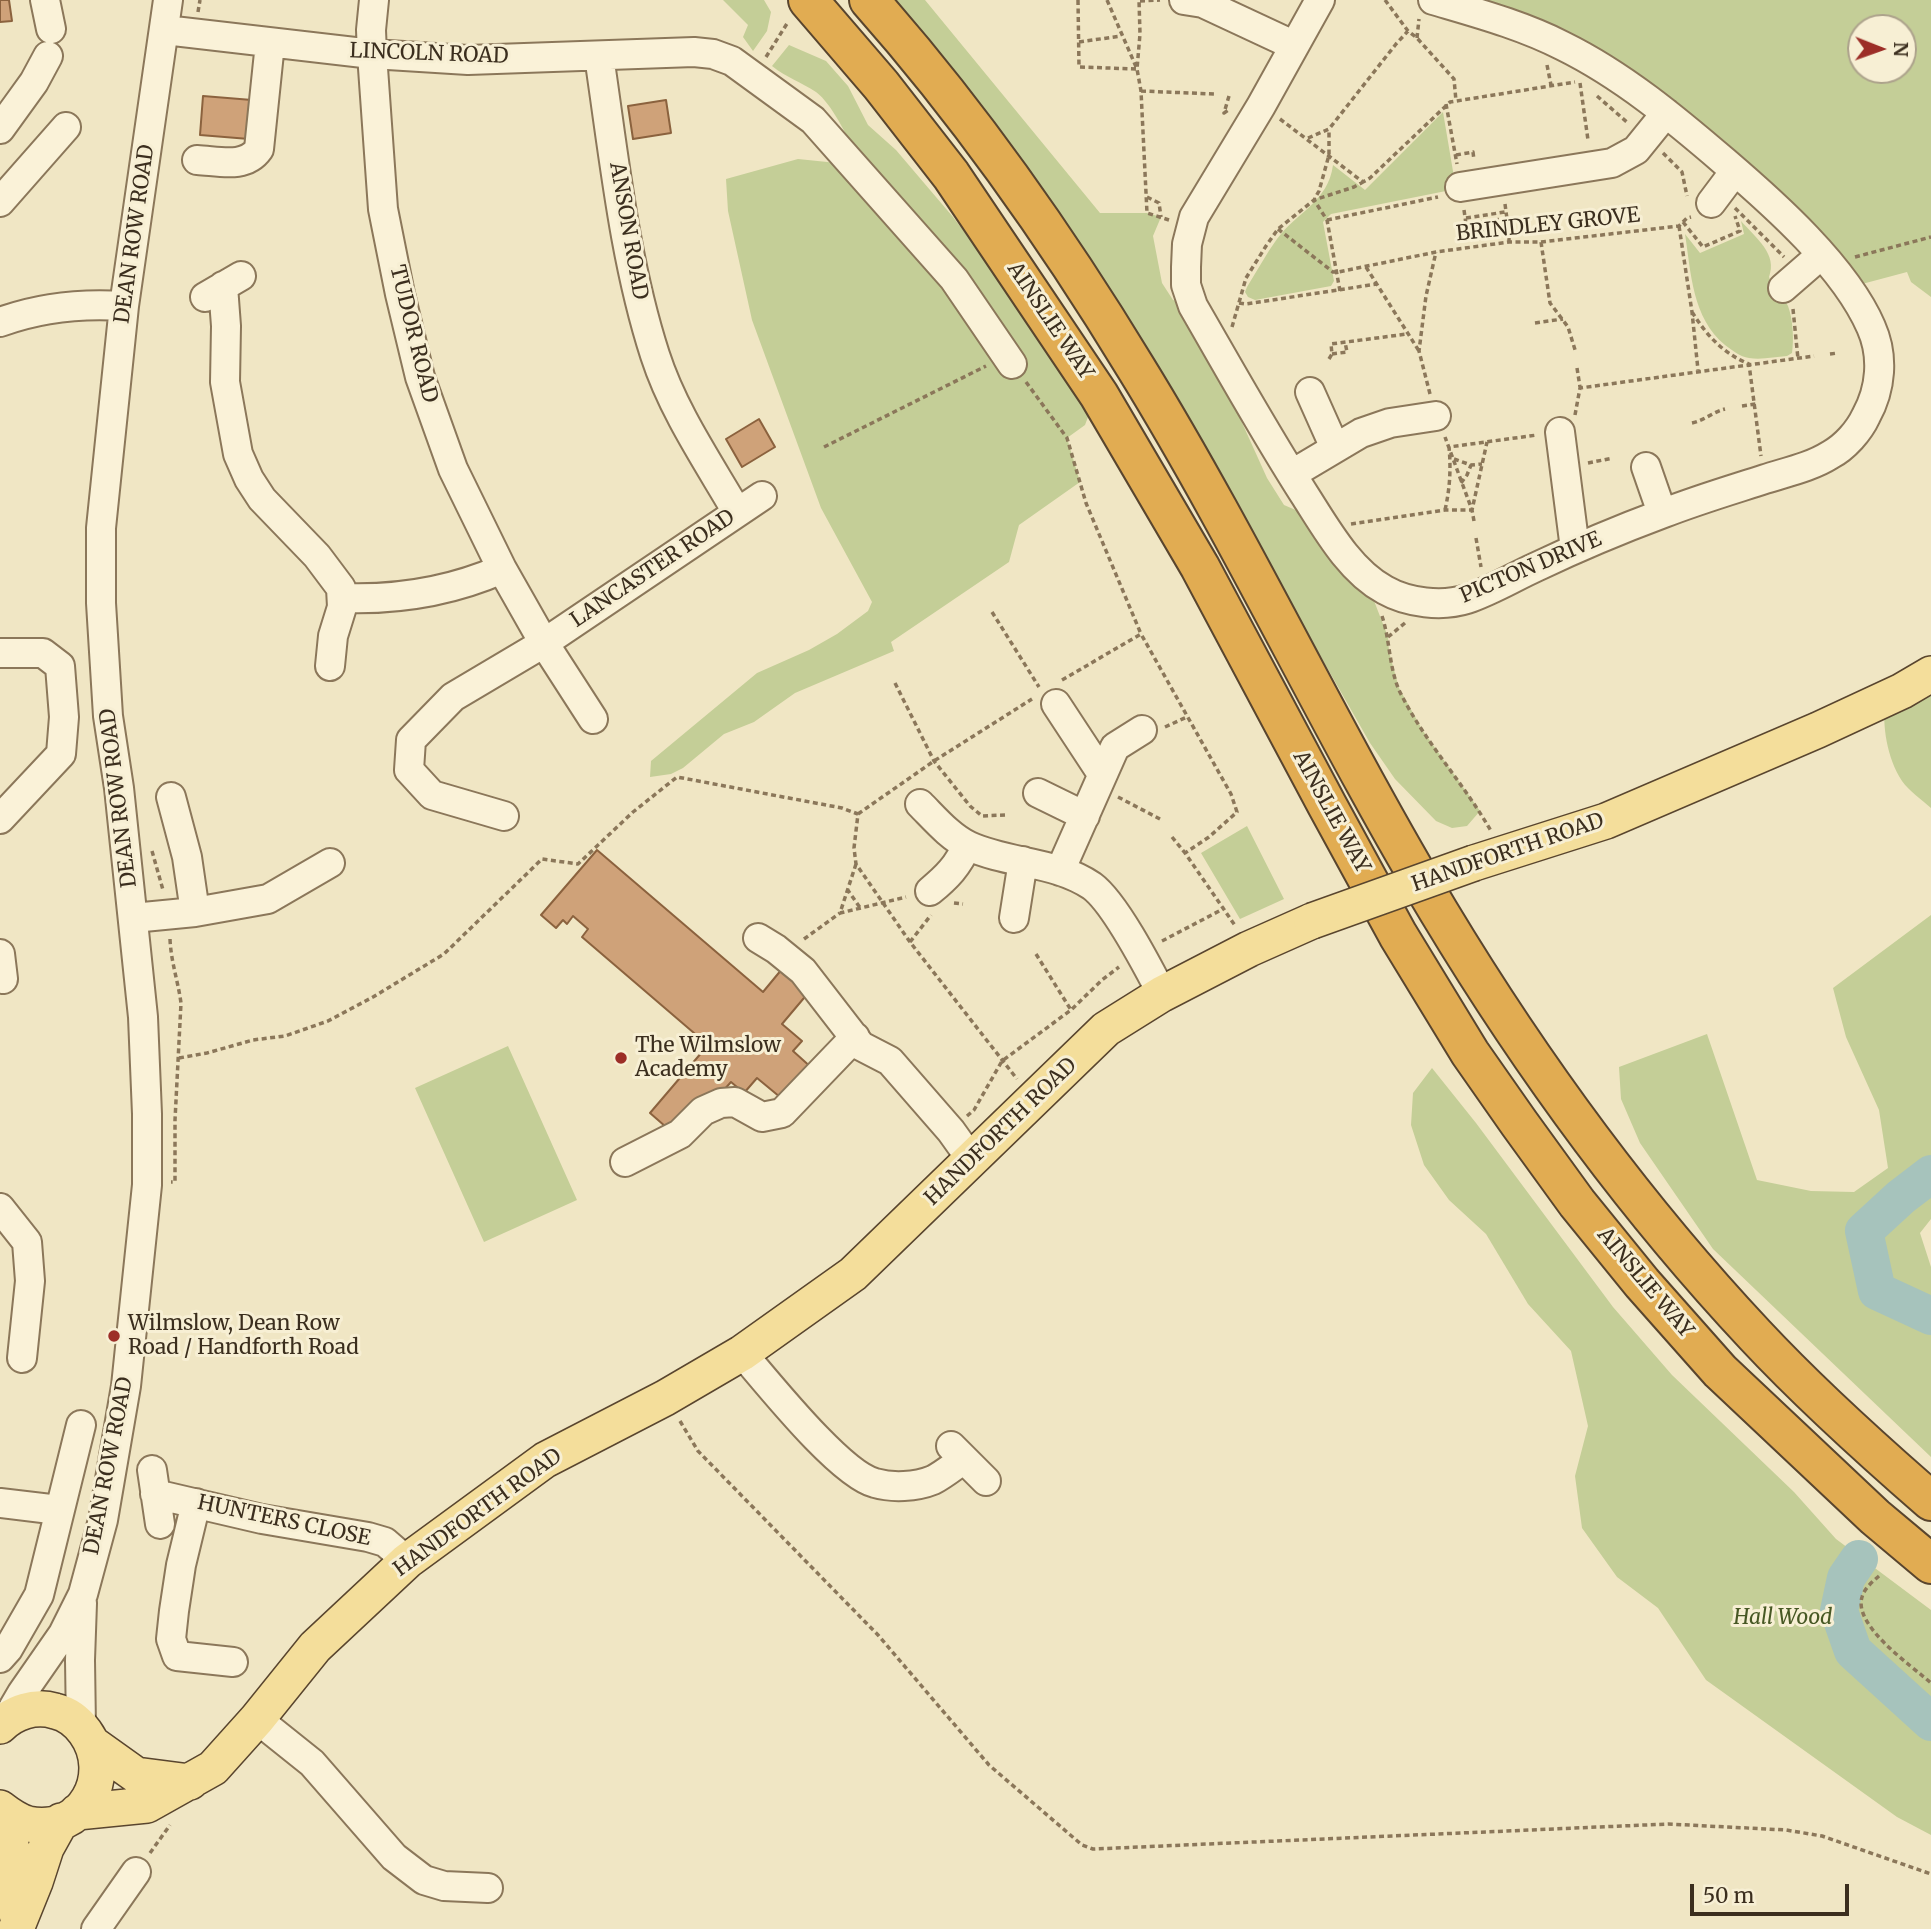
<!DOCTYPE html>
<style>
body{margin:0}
#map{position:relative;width:1931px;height:1929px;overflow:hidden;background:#f0e6c4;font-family:Merriweather,serif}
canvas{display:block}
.north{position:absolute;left:1847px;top:14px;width:70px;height:70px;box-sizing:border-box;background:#f7efd4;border:2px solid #aca28b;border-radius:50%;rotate:91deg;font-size:19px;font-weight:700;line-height:28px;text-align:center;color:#3b2e1e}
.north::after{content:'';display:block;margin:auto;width:24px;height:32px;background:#9c2e27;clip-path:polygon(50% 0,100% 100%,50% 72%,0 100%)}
.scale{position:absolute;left:1690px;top:1884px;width:159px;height:32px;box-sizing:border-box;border:4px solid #3b2e1e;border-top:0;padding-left:9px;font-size:21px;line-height:24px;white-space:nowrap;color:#3b2e1e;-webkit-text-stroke:5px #f7efd4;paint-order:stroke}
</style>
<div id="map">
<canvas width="1931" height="1929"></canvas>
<div class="north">N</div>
<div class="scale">50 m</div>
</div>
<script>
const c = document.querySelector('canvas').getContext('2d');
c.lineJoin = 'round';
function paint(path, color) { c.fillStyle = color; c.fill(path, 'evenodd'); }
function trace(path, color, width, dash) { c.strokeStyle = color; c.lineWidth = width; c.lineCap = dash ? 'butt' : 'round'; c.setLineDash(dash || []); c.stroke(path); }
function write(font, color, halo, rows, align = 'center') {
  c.font = font + ' Merriweather,serif'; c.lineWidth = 6; c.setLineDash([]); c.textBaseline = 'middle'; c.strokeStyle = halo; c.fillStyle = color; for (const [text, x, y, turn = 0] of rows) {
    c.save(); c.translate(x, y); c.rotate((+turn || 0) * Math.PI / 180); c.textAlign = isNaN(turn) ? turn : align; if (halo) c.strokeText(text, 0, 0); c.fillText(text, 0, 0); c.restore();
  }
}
paint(new Path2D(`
 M723,0H764L771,12L767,31L753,51L743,37L748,25Z
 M894,0H925L1100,213H1147L1161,217L1153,236L1162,283L1173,300L1193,306L1239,386V416L1267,478L1284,505L1298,511L1371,593L1388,637L1389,652L1399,688L1423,731L1480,811L1467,826L1452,828L1436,821L1395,779L1370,743L1301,622L1251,543L1123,311L1044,194Z
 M1433,0H1931V297L1911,282L1907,272L1862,284L1605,69ZM1861,28H1903V70H1861Z
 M789,45L826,61L848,86L868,125L896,150L953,217L995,272L1052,360L1091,409L1085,425L1067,438L1080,482L1019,525L1009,562L891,642L894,651L795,693L754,722L724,734L683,768L671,774L650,777L651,761L757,673L809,650L837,634L868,611L872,602L821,508L752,320L728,211L726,179L798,159L837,163L856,154C847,136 832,104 816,92C801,82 787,78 772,66Z
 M1443,112L1456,189L1331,214L1323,222L1334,281L1331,286L1255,300L1248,297L1245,292L1247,287C1257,271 1266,254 1277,239C1297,212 1328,202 1333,165L1365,190Z
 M1741,221C1756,238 1778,254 1769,277C1773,289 1784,296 1788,306C1793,319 1794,340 1792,353L1787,356C1775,357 1761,360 1749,358C1740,357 1732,350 1725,345C1692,318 1691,272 1685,234L1700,253L1744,234Z
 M1931,674V808C1922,800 1909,791 1902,781C1887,758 1882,726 1885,699Z
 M1247,826L1284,899L1240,919L1201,853Z
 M1931,915V1219L1920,1233L1931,1267V1457L1713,1249L1640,1143L1621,1099L1619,1067L1707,1034L1757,1180L1811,1191L1854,1192L1888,1168L1879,1110L1846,1037L1833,988Z
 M508,1046L577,1200L484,1242L415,1088Z
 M1432,1068L1476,1123L1613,1307L1672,1375L1794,1492L1836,1539L1931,1610V1835L1897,1817L1706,1680L1658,1608L1617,1577L1582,1528L1575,1476L1588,1426L1571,1351L1528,1304L1486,1234L1449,1200L1424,1165L1411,1125L1413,1093Z`), '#c4ce97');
trace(new Path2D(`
 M1931,1174L1901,1197L1864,1231L1877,1291L1931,1316
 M1859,1559L1846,1578L1839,1611L1853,1651L1931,1722`), '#a6c3bc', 38);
const building = new Path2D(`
 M0,0H9L12,21L0,22Z
 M203,96L252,100L249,139L200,135Z
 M666,100L671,133L633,139L628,106Z
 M759,419L775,447L742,467L726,439Z
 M597,850L763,992L782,969L809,992L782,1024L802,1041L793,1051L813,1069L786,1102L757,1078L744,1093L731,1082L714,1101L674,1134L650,1113L708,1045L582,937L588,929L573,916L567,924L563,920L556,928L541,915Z`);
paint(building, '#cfa279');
trace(building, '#8b623e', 2);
const minor = new Path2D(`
 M45,0L51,29
 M374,0L371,30L372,54L383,209L400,294L420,377L453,469L502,569L544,643L593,719
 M1184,0L1203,3L1293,45
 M1320,0L1261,106L1194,217L1187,244L1186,267V285L1193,306C1230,370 1266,435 1306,497C1327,530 1350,571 1385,590C1408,603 1442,607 1467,599C1491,591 1514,577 1536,567C1578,547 1621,529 1664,513C1697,500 1731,490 1765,479C1787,472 1811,467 1830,455C1845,447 1859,431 1866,416C1881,389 1884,356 1871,327C1845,267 1774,204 1725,162C1675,119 1622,75 1563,46C1522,25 1477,13 1433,0
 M165,30L372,54L468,60L694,52L713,54L732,61L813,120L954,279L1012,364
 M599,56C614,156 624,259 655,355C673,411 708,462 737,512
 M0,129L34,82L48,56
 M197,160C219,161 245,169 259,149L270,43
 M1460,187L1612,163L1636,150L1666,113
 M0,202L66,127
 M1711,203L1735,171
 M223,286L226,326L225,382L238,454L249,479L262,499L317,556L341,588L342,607L333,636L330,666
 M1783,288L1821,255
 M205,297L241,276
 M0,322C41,307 80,303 124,306
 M1310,392L1335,448
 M1560,432L1575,549
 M1646,467L1662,513
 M1292,474L1361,433L1390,423L1436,416
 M343,598C398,600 452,591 502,569
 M0,653H43L60,666L64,717L61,754L0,819
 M1056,704L1102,774
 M1038,793L1085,816
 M171,797L187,857L195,912
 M920,804C935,819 950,837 969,846C1008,864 1055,861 1092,886C1115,903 1148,967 1162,994
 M504,816L432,795L409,770L411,740L453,697L544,643L762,496
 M1060,871L1115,747L1142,730
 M930,891C947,877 958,866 967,845
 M133,918L195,912L268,899L330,863
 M1014,918L1023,861
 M758,938L776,949L803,971L861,1046L890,1061L951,1131L971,1159
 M0,954L3,979
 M625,1162L680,1134L703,1111L721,1103L735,1102L762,1117L782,1113L855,1037
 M0,1208L27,1242L30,1281L22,1358
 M742,1353C768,1383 840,1474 875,1483C892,1488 916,1487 933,1480C943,1475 954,1466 964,1459
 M951,1446L986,1481
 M152,1470L160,1524
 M155,1494L262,1519L368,1537L385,1542L407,1561
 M0,1503L59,1510
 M196,1503L181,1565L174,1611L171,1639L177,1656L233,1662
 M0,1658L8,1649L39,1595L81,1425
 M257,1719L312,1763L394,1857L424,1880L444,1886L488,1888
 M6,1720L22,1693L63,1634L83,1594L103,1520L126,1386L147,1185V1114L143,1017L119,788L108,716L101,603V528L124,306L168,0
 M81,1727L80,1660L82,1603
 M96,1929L136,1872`);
const major = new Path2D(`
 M1474,863L1606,821L1818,730L1902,691L1931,674
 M0,1726C14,1712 35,1705 55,1711C68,1714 77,1721 85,1732C116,1775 83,1836 28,1824C17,1821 9,1815 0,1808
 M94,1745L136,1775L190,1782
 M0,1811L13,1852L17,1914
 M77,1812L147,1805L213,1768L257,1719L315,1647L407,1561L545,1460L665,1398L742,1353L853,1274L1106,1029L1162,994L1249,949L1312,921
 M16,1929L35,1882L46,1848L61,1821`);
const highway = new Path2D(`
 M808,0L881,85L951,175L1099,395L1200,567L1327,805L1398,935L1470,1053L1519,1123L1577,1203L1642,1283L1720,1371L1875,1517L1931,1564
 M869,0C970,114 1057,238 1136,368C1245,545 1332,734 1439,912C1530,1063 1634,1206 1755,1335C1810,1394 1870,1448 1931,1501`);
trace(minor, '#8b775a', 32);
trace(major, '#59452e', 38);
trace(highway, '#59452e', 42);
trace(new Path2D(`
 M1078,0L1079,67L1137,69L1140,34L1139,0
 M1107,0L1137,69L1141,91L1147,213L1169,220
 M1385,0L1408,31L1417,38L1454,79L1456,101
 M1140,1L1160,0
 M198,12L200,0
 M1417,38L1419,19
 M1079,42L1121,36
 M766,57L788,22
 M1547,65L1551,85
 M1580,83L1588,140
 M1141,91L1214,94
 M1229,96L1224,113L1230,109
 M1597,96L1628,123
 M1446,104L1457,164
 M1280,119L1363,182L1370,178L1450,102L1575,82
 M1308,138L1329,129L1396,44L1408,31
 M1663,153L1682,172L1687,196
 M1456,155L1473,152L1474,160
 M1147,197L1159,203L1161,217
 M1505,204L1509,234
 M1735,208L1784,257
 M1464,210L1466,224L1502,219L1503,226L1468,233L1469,240L1509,234V242
 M1466,218L1505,212
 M1327,220L1438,197
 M1683,222L1703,247L1740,231L1735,216
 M1679,226L1692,312L1698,370
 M1278,229L1333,272H1338L1436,252L1509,242H1541L1679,226L1687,218L1691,217
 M1541,242L1550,303L1568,327L1576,353
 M1855,257L1931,237
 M1366,267L1419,351
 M1340,291L1327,220L1314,200L1354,187L1363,182
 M1239,303L1246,304L1377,284
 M1793,309L1798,359
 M1692,312C1707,336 1724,354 1749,364L1761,456
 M1535,323L1563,319
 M1232,327L1246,278L1266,246L1278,229L1314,200L1319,191L1329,155V129
 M1332,354L1347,352L1345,342
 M1830,354L1838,353
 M1329,359L1332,354L1331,344L1407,334
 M1577,368L1580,387
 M1026,382L1067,438L1086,503L1141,634
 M1430,394L1419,351L1426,296L1436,252
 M1742,406L1756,404
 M1575,415L1580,388L1814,356
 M1692,423C1705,420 1713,412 1725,409
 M824,447L986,366
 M1454,459L1471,465L1482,464
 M1588,463L1613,458
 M1461,483L1467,475L1471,465
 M1445,510C1450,488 1451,469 1449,447L1537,435
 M1474,521L1472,510L1487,442
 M1351,524L1445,510H1472L1445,437
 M1476,538L1481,567
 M992,612L1039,687
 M1382,616C1390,640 1389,667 1399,690C1423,740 1463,782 1491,831
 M1388,637L1405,623
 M1062,680L1141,634L1231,794L1237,812L1209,837L1185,853L1236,927
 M895,683L934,761L970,806L982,816L1005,815
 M1165,727L1187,717
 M1118,797L1160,819
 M858,814L934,761L1032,699
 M1172,837L1185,853
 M152,851L163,890
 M856,864L840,913L906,897
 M847,889L861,909
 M954,903L963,904
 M170,939C171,962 178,981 181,1003L175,1120V1182H171
 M804,939L840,913
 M1162,941L1225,908
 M910,942L931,915
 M1036,954L1071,1010
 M179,1058L207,1053L253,1040L285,1036L328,1021L373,997L444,954L542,859L578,864L633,812L677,777L842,808L858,814L854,848L856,864L910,942L1017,1079
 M967,1116L974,1110L1002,1061L1071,1010L1102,980L1119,967
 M680,1421L698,1451L878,1635L989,1765L1082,1845L1093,1849L1668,1824L1786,1830L1822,1836L1931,1874
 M1879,1576C1873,1581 1864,1589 1862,1597C1853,1626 1912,1666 1931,1683
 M150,1853L170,1825`), '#8b775a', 3.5, [5, 3.5]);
trace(minor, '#faf2d8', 28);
trace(major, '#f4de9b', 35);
trace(highway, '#e1ac52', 38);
const majorBridge = new Path2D(`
 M1312,921L1474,863`);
trace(majorBridge, '#59452e', 38, []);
trace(majorBridge, '#f4de9b', 35);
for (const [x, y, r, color] of [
 [621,1058,7,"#9c2e27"],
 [114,1336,7,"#9c2e27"]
]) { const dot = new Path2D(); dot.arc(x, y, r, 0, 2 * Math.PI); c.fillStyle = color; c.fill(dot); trace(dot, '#f7efd4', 2.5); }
write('21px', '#3b2e1e', '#f7efd4', [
 ["LINCOLN ROAD",429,54,2],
 ["BRINDLEY GROVE",1548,225,-6],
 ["ANSON ROAD",628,231,80],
 ["DEAN ROW ROAD",135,234,-82],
 ["AINSLIE WAY",1050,321,56],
 ["TUDOR ROAD",413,334,76],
 ["PICTON DRIVE",1531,568,-23],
 ["LANCASTER ROAD",653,569,-34],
 ["DEAN ROW ROAD",119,798,-97],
 ["AINSLIE WAY",1331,812,61],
 ["HANDFORTH ROAD",1508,853,-19],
 ["HANDFORTH ROAD",1001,1132,-44],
 ["AINSLIE WAY",1645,1283,50],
 ["DEAN ROW ROAD",109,1466,-79],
 ["HANDFORTH ROAD",478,1513,-36],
 ["HUNTERS CLOSE",284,1521,12]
]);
write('21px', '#3b2e1e', '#f7efd4', [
 ["The Wilmslow",635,1046],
 ["Academy",635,1070],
 ["Wilmslow, Dean Row",128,1324],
 ["Road / Handforth Road",128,1348]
], 'left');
write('italic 21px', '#475824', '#f7efd4', [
 ["Hall Wood",1783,1618]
]);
</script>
